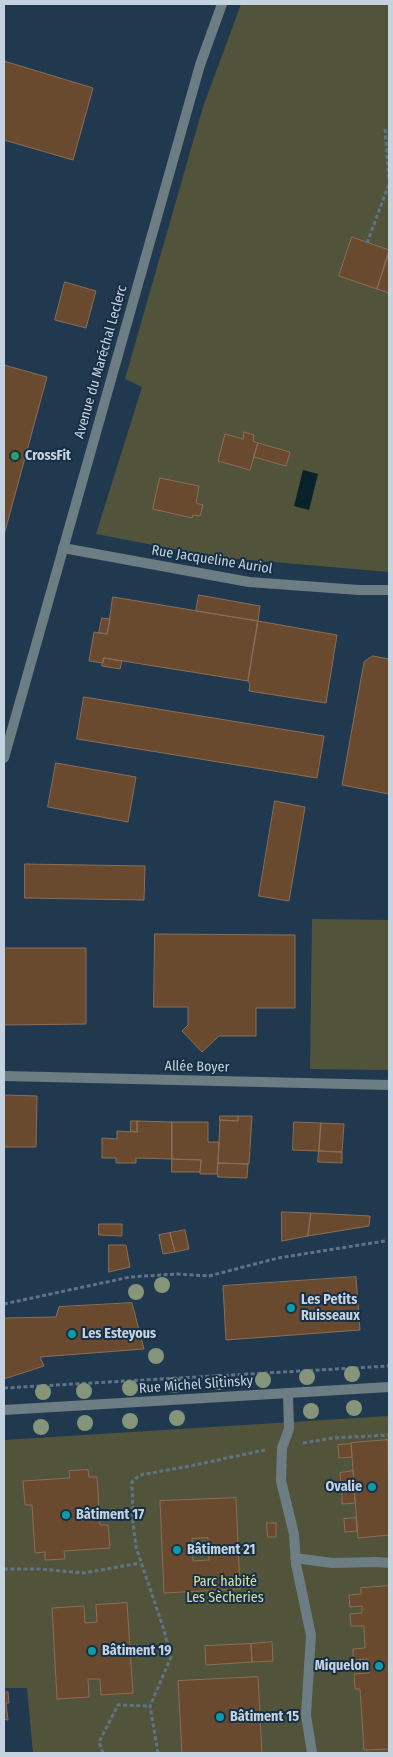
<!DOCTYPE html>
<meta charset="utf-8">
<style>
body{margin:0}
#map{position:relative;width:393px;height:1757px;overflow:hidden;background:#20394f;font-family:"Fira Sans Condensed",sans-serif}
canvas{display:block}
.frame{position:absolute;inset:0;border:5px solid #c5d3e1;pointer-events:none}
</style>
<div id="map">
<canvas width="393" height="1757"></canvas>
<div class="frame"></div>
</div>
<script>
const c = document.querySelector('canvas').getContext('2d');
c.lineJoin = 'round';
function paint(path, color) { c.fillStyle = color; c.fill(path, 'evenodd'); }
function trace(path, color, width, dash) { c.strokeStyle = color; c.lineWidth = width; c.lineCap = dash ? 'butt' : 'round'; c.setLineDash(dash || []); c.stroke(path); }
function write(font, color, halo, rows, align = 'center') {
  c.font = font + ' "Fira Sans Condensed",sans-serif'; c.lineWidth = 4; c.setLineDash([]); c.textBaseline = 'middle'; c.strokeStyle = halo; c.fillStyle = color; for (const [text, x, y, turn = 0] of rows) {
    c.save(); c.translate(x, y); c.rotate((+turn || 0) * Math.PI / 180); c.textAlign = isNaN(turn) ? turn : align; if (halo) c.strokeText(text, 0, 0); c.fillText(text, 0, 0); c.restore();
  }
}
paint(new Path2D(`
 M241,4H389V572L215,557L96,534L142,387L125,379L203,107Z
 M312,919L389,920V1070L310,1069Z
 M389,1416V1753H33L27,1688H4V1440Z`), '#51543a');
paint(new Path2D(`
 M303,470L318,474L309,510L294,506Z`), '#072329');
const building = new Path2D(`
 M4,61L93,88L73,160L4,140Z
 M352,237L389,250L377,289L339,276Z
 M389,254V293L377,289Z
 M65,282L96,291L86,328L55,320Z
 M4,365L47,377L4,535Z
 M244,432L254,435L253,441L258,443L250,470L218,461L225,434L243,439Z
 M258,443L290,452L286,466L254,457Z
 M160,478L199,486L196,503L203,505L200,516L193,515L192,518L153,509Z
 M199,595L260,606L258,621L196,611Z
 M113,597L258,621L248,681L104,658L103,663L89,661L94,632L107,634Z
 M102,618L110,619L107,634L99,633Z
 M258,621L337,635L326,703L249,691L250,683L248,681Z
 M373,656L389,659V794L342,785L364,662Z
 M104,658L122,661L120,669L102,666Z
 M84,697L324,736L317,778L77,739Z
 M56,763L136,777L128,822L48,807Z
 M275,801L305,807L289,901L259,896Z
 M25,864L145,866L144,900L25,898Z
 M155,934L295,935V1008H256V1036H219L202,1052L182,1031L188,1025V1007H154Z
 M4,948H86V1024L4,1025Z
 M4,1095L37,1096L36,1147H4Z
 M220,1116H238V1121L220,1120Z
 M238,1116H252L249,1164L218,1163L220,1120L238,1121Z
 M131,1121H137V1132L131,1131Z
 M137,1121L172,1122V1159L136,1158V1163H116V1158H102V1138L117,1139V1131L137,1132Z
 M172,1122H208V1142H219L217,1174H200L201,1160L172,1159Z
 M294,1122L321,1123L319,1151L293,1150Z
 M321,1123L344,1124L342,1152L319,1151Z
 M319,1151L342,1152V1163L318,1162Z
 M172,1159L201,1160L200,1172H172Z
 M218,1163L248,1164L247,1178L218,1177Z
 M282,1212L311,1213L308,1236L282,1241Z
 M311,1213L370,1216L369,1226L308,1236Z
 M99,1224H122V1236L99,1235Z
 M185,1230L189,1249L175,1252L170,1233Z
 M170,1233L175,1252L163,1254L159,1235Z
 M109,1245H126L130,1267L109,1272Z
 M356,1277L360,1330L226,1340L223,1286Z
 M132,1303L144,1349L40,1357L44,1366L4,1379V1318L56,1317L59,1307Z
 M388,1440L389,1535L358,1538L351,1443Z
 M351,1444L352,1457L339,1458L338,1445Z
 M88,1470L89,1477H97L100,1525H108L110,1548L64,1551L65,1559L45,1560V1552L35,1553L32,1505H25L23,1481L70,1478L69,1471Z
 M353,1471L354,1484L341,1485L340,1473Z
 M354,1490L355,1503L342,1504V1492Z
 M236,1498L240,1589L164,1593L160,1501ZM208,1538L209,1560L193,1561L192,1539Z
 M356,1518L357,1531L345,1532L344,1519Z
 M267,1523H276V1537H268Z
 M389,1586V1749L364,1750L360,1689H355L354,1674L369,1673L368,1659L353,1660V1649L365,1648L364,1626H351L350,1614L362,1613V1606L350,1607L349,1595L361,1594V1588Z
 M127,1603L133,1693L101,1695L100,1679H88L89,1697L57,1699L52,1608L84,1606L85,1623L97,1622L96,1605Z
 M272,1642L273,1661L252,1662L251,1644Z
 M251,1644L252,1662L206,1665L205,1646Z
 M258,1677L262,1753H182L178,1681Z
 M8,1692L9,1703H6L8,1720L4,1719V1693Z`);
paint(building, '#694a2e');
trace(building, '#8a6e56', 1);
trace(new Path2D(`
 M385,129L389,178
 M367,243L389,184
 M4,1304L130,1277L177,1274L209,1276L278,1258L385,1241
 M4,1388L389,1366
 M303,1443L333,1438L389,1435
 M4,1569H40L84,1573L140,1563
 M103,1753L99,1742L118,1705L150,1706
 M158,1753L150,1706L171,1657L163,1627L136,1547L133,1523L132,1482L140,1475L185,1467L265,1450`), '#5e7386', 3, [4, 2.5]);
trace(new Path2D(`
 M63,548L249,582L359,590H389
 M4,1076L389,1085
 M288,1393L289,1429L282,1448L281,1481L294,1534L296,1564L311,1635L306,1715L312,1753
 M295,1558L332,1563L377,1562L389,1563`), '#6d7d84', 10);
trace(new Path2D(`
 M4,758L200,65L222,4
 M4,1410L389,1387`), '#6d7d84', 10);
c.fillStyle = '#859579';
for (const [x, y] of [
 [162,1285],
 [136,1292],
 [156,1356],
 [352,1374],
 [307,1377],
 [263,1380],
 [218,1382],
 [174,1385],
 [130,1388],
 [84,1391],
 [43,1392],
 [354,1408],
 [311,1411],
 [177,1418],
 [130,1421],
 [85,1423],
 [41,1427]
]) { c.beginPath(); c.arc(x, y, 8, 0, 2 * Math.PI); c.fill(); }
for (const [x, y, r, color] of [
 [15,456,5,"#2e9e5b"],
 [291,1308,5,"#0f9aa8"],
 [72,1334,5,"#0f9aa8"],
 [372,1487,5,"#0f9aa8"],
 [66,1515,5,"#0f9aa8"],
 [177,1550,5,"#0f9aa8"],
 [92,1651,5,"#0f9aa8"],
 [379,1666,5,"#0f9aa8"],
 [220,1717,5,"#0f9aa8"]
]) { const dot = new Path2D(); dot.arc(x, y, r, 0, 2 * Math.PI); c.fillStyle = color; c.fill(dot); trace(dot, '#162f44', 2); }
write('14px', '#c5d3e1', '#162f44', [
 ["Avenue du Maréchal Leclerc",101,362,-74],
 ["Rue Jacqueline Auriol",212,560,9],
 ["Allée Boyer",197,1067,1],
 ["Rue Michel Slitinsky",196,1385,-4]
]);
write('bold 14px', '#c5d3e1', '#162f44', [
 ["CrossFit",25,456],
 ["Les Petits",301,1300],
 ["Ruisseaux",301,1316],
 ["Les Esteyous",82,1334],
 ["Ovalie",362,1487,"right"],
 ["Bâtiment 17",76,1515],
 ["Bâtiment 21",187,1550],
 ["Bâtiment 19",102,1651],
 ["Miquelon",369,1666,"right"],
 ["Bâtiment 15",230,1717]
], 'left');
write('14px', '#d8e09c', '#162f44', [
 ["Parc habité",225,1582],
 ["Les Sècheries",225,1598]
]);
</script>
